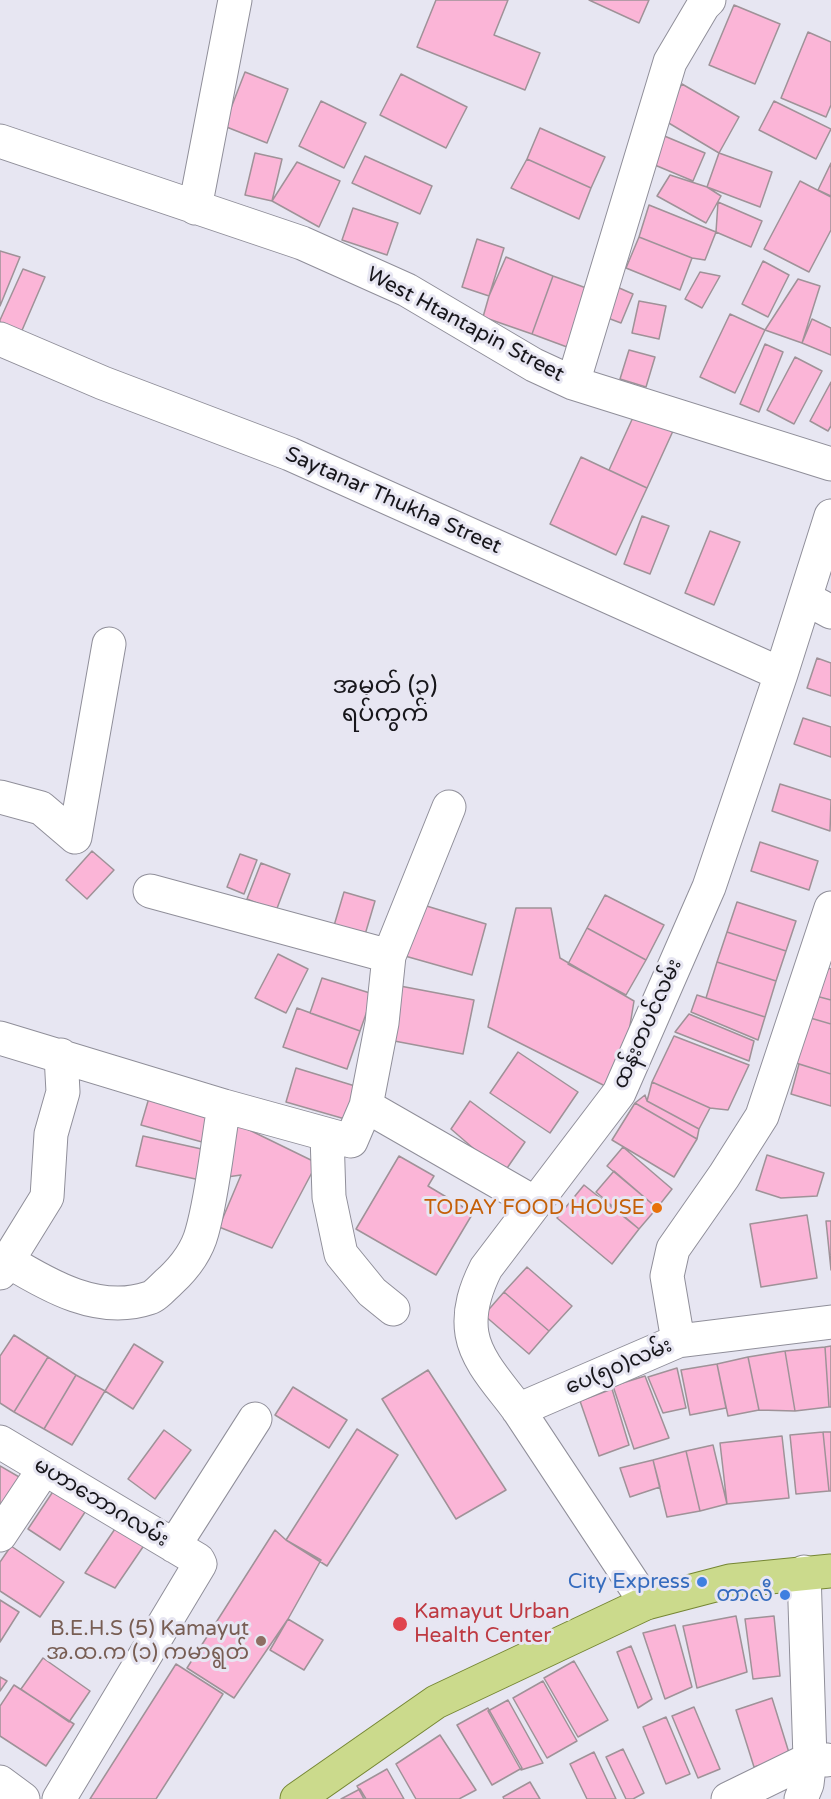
<!DOCTYPE html>
<meta charset="utf-8">
<style>
body{margin:0}
canvas{display:block;background:#e7e6f2}
</style>
<canvas width="831" height="1799"></canvas>
<script>
const c = document.querySelector('canvas').getContext('2d');
c.lineJoin = 'round';
function paint(path, color) { c.fillStyle = color; c.fill(path, 'evenodd'); }
function trace(path, color, width, dash) { c.strokeStyle = color; c.lineWidth = width; c.lineCap = dash ? 'butt' : 'round'; c.setLineDash(dash || []); c.stroke(path); }
function write(font, color, halo, rows, align = 'center') {
  c.font = font + ' "Varela Round","Noto Sans Myanmar",sans-serif'; c.lineWidth = 6; c.setLineDash([]); c.textBaseline = 'middle'; c.strokeStyle = halo; c.fillStyle = color; for (const [text, x, y, turn = 0] of rows) {
    c.save(); c.translate(x, y); c.rotate((+turn || 0) * Math.PI / 180); c.textAlign = isNaN(turn) ? turn : align; if (halo) c.strokeText(text, 0, 0); c.fillText(text, 0, 0); c.restore();
  }
}
const building = new Path2D(`
 M436,0H508L494,35L540,53L525,90L417,47Z
 M589,0H649L639,23Z
 M734,5L780,24L755,84L709,65Z
 M808,32L831,42V105L826,117L781,98Z
 M245,72L288,89L267,143L224,126Z
 M401,74L467,107L446,148L380,115Z
 M682,84L739,117L719,153L662,119Z
 M321,101L366,123L344,168L299,146Z
 M774,101L831,129L816,159L759,130Z
 M540,128L605,157L591,188L527,159Z
 M662,135L705,153L693,181L650,163Z
 M255,153L282,159L272,201L245,195Z
 M719,153L772,172L760,207L707,187Z
 M365,156L432,186L420,214L352,183Z
 M527,159L591,188L579,219L511,188Z
 M297,162L340,181L319,227L272,201Z
 M831,163V196L818,190Z
 M670,175L707,187L721,196L706,223L657,196Z
 M800,181L831,197V230L809,272L764,249Z
 M718,202L762,221L751,247L716,232Z
 M649,205L716,232L705,260L692,258L639,237Z
 M353,208L398,223L387,255L342,240Z
 M639,237L692,258L680,290L626,268Z
 M477,239L504,248L489,296L462,287Z
 M0,251L20,257L0,306Z
 M506,257L553,276L532,334L483,317L489,296Z
 M763,261L789,275L768,317L742,304Z
 M23,269L45,277L20,335L0,325V320Z
 M700,272L720,276L702,308L685,299Z
 M553,276L589,289L567,347L532,334Z
 M798,279L820,286L802,343L765,330Z
 M617,287L633,294L621,323L605,317Z
 M639,301L666,306L659,339L632,333Z
 M730,314L765,330L735,393L700,377Z
 M812,319L831,328V355L802,343Z
 M765,344L783,352L759,412L740,404Z
 M629,350L655,357L646,387L620,379Z
 M795,357L822,371L794,424L767,410Z
 M831,382V426L828,431L810,421Z
 M635,413L673,431L647,488L609,470Z
 M581,457L647,488L616,555L550,524Z
 M642,516L669,526L650,574L624,564Z
 M710,531L740,542L714,605L685,593Z
 M817,658L831,663V696L807,688Z
 M803,718L831,727V757L794,744Z
 M780,784L831,800L830,831L772,811Z
 M760,842L818,861L809,890L751,871Z
 M92,851L114,870L87,899L66,880Z
 M240,854L257,860L244,894L227,887Z
 M261,863L290,874L276,911L247,899Z
 M344,892L375,901L364,938L333,929Z
 M605,895L664,925L646,960L587,928Z
 M737,902L796,921L786,951L727,932Z
 M420,904L486,924L472,975L405,956Z
 M516,908H551L560,958L634,1001L619,1093L488,1027Z
 M587,928L646,960L626,995L568,964Z
 M727,932L786,951L776,981L717,962Z
 M278,954L308,969L286,1013L255,998Z
 M717,962L776,981L765,1017L706,998Z
 M826,967L831,969V1000L816,996Z
 M322,978L373,994L360,1031L310,1013Z
 M400,986L474,1000L463,1054L389,1040Z
 M697,995L765,1017L758,1040L691,1012Z
 M816,996L831,1000V1024L807,1017Z
 M297,1008L360,1031L347,1069L283,1047Z
 M689,1014L754,1041L749,1061L675,1032Z
 M807,1017L831,1024V1074L793,1062Z
 M674,1036L749,1065L728,1110L710,1108L652,1082Z
 M518,1052L578,1092L550,1133L490,1093Z
 M799,1064L831,1074V1106L791,1094Z
 M296,1068L355,1086L345,1119L286,1102Z
 M652,1082L710,1108L699,1129L647,1101Z
 M151,1091L211,1108L202,1142L141,1125Z
 M645,1095L647,1101L699,1129L697,1139L635,1103Z
 M470,1101L525,1142L503,1174L451,1129Z
 M635,1103L697,1139L674,1177L612,1140Z
 M237,1124L317,1163L272,1248L219,1227L241,1175L220,1178Z
 M143,1136L206,1150L200,1180L136,1166Z
 M623,1147L672,1189L657,1208L607,1166Z
 M767,1155L824,1173L817,1196L781,1198L756,1190Z
 M399,1156L434,1176L428,1186L473,1213L436,1275L356,1229Z
 M614,1171L657,1208L639,1229L596,1192Z
 M584,1185L639,1229L612,1264L557,1218Z
 M807,1215L817,1278L761,1287L750,1224Z
 M826,1221H831V1270Z
 M527,1267L572,1306L549,1331L504,1292Z
 M504,1292L549,1331L529,1354L484,1315Z
 M14,1335L48,1357L14,1412L0,1403V1356Z
 M134,1344L163,1362L133,1409L105,1391Z
 M831,1346V1407H829L825,1347Z
 M825,1347L829,1407L795,1411L785,1351Z
 M785,1351L795,1411L759,1410L748,1357Z
 M48,1357L76,1375L44,1429L14,1412Z
 M748,1357L759,1410L728,1416L717,1364Z
 M717,1364L726,1408L690,1415L681,1370Z
 M677,1368L686,1408L663,1413L648,1377Z
 M428,1370L506,1490L456,1519L382,1399Z
 M76,1375L105,1391L72,1445L44,1429Z
 M645,1376L669,1438L634,1449L613,1386Z
 M293,1387L347,1420L329,1448L275,1415Z
 M612,1389L629,1445L599,1456L580,1401Z
 M357,1429L398,1455L327,1566L286,1540Z
 M164,1430L191,1450L155,1499L128,1479Z
 M823,1432H831V1491H829Z
 M823,1432L829,1491L796,1494L790,1435Z
 M782,1436L789,1498L727,1504L720,1443Z
 M713,1445L727,1504L700,1511L686,1451Z
 M686,1451L700,1511L667,1517L653,1460Z
 M653,1460L660,1487L630,1497L620,1468Z
 M0,1466L26,1481L0,1527Z
 M60,1481L93,1500L60,1550L28,1529Z
 M119,1523L147,1541L115,1588L85,1573Z
 M275,1530L286,1540L321,1560L288,1619L234,1698L187,1668Z
 M11,1546L64,1582L40,1617L0,1591V1562Z
 M0,1600L19,1612L0,1642Z
 M736,1616L747,1672L697,1688L683,1626Z
 M774,1616L780,1676L753,1679L745,1619Z
 M288,1619L323,1640L304,1670L270,1650Z
 M675,1625L692,1687L665,1699L643,1633Z
 M631,1646L652,1699L638,1708L617,1652Z
 M43,1658L90,1691L69,1722L21,1689Z
 M574,1661L608,1720L578,1737L544,1678Z
 M176,1664L223,1694L156,1799H90Z
 M0,1677L7,1681L0,1691Z
 M543,1681L577,1741L547,1758L513,1698Z
 M14,1685L74,1724L46,1766L0,1736V1706Z
 M772,1698L790,1756L754,1767L736,1710Z
 M508,1700L543,1763L521,1770L488,1711Z
 M694,1707L720,1769L698,1778L672,1716Z
 M488,1708L522,1768L492,1785L457,1725Z
 M666,1717L690,1774L666,1784L643,1727Z
 M440,1735L476,1790L459,1799H416L396,1764Z
 M623,1749L644,1793L633,1799H626L606,1757Z
 M594,1752L616,1799H587L570,1764Z
 M387,1769L404,1799H364L357,1786Z
 M530,1782L540,1799H504L503,1797Z
 M360,1789L366,1799H341Z`);
paint(building, '#fbb5d7');
trace(building, '#9f9298', 1.5);
const minor = new Path2D(`
 M0,141L302,243L407,290L534,365L573,383L831,464
 M195,208L235,0
 M0,339L103,383L290,454L781,674
 M573,383L670,62L703,6L709,0
 M805,598L831,612
 M0,797L41,808L75,837
 M75,837L109,644
 M150,891L389,956
 M0,1038L224,1106L351,1141L366,1106L382,1023L389,956L449,807
 M366,1106L535,1203
 M327,1135L329,1197L341,1254L372,1292L393,1309
 M8,1261C49,1286 99,1315 149,1298C156,1296 164,1286 170,1281C184,1268 197,1251 202,1232C213,1193 217,1146 224,1106
 M0,1273L47,1197L51,1134L63,1092L61,1055
 M678,1341L667,1276L673,1249L724,1176L762,1116L831,908
 M518,1410L678,1341L831,1322
 M0,1442L198,1560L200,1564L59,1799
 M0,1535L44,1469
 M174,1546L255,1419
 M646,1603C604,1539 562,1475 519,1411C503,1388 477,1363 472,1334C468,1310 476,1288 486,1268L619,1093L709,887L781,674L831,516
 M0,1782L23,1799
 M728,1799L810,1759L827,1760
 M801,1799L807,1784L810,1759L804,1572`);
const major = new Path2D(`
 M297,1799L436,1702L646,1603L730,1581L831,1571`);
trace(minor, '#908f9a', 35);
trace(major, '#758633', 35);
trace(minor, '#fff', 33);
trace(major, '#cbda8c', 33);
for (const [x, y, r, color] of [
 [657,1208,6,"#e8710a"],
 [702,1582,6,"#3f7fe0"],
 [785,1595,6,"#3f7fe0"],
 [400,1624,8,"#e0444e"],
 [261,1641,6,"#8d6e63"]
]) { const dot = new Path2D(); dot.arc(x, y, r, 0, 2 * Math.PI); c.fillStyle = color; c.fill(dot); trace(dot, '#e7e6f2', 2); }
write('21px', '#17161b', '#e7e6f2', [
 ["West Htantapin Street",465,325,28],
 ["Saytanar Thukha Street",393,501,24],
 ["ထန်းတပင်လမ်း",648,1024,-66],
 ["ပေ(၅၀)လမ်း",619,1367,-23],
 ["မဟာဘောဂလမ်း",101,1503,31]
]);
write('21px', '#c56008', '#e7e6f2', [
 ["TODAY FOOD HOUSE",645,1208]
], 'right');
write('21px', '#366cbe', '#e7e6f2', [
 ["City Express",690,1582],
 ["တာလီ",773,1595]
], 'right');
write('21px', '#be3a42', '#e7e6f2', [
 ["Kamayut Urban",414,1612],
 ["Health Center",414,1636]
], 'left');
write('21px', '#785e54', '#e7e6f2', [
 ["B.E.H.S (5) Kamayut",249,1629],
 ["အ.ထ.က (၁) ကမာရွတ်",249,1653]
], 'right');
write('24px', '#17161b', '#e7e6f2', [
 ["အမှတ် (၃)",385,687],
 ["ရပ်ကွက်",385,715]
]);
</script>
